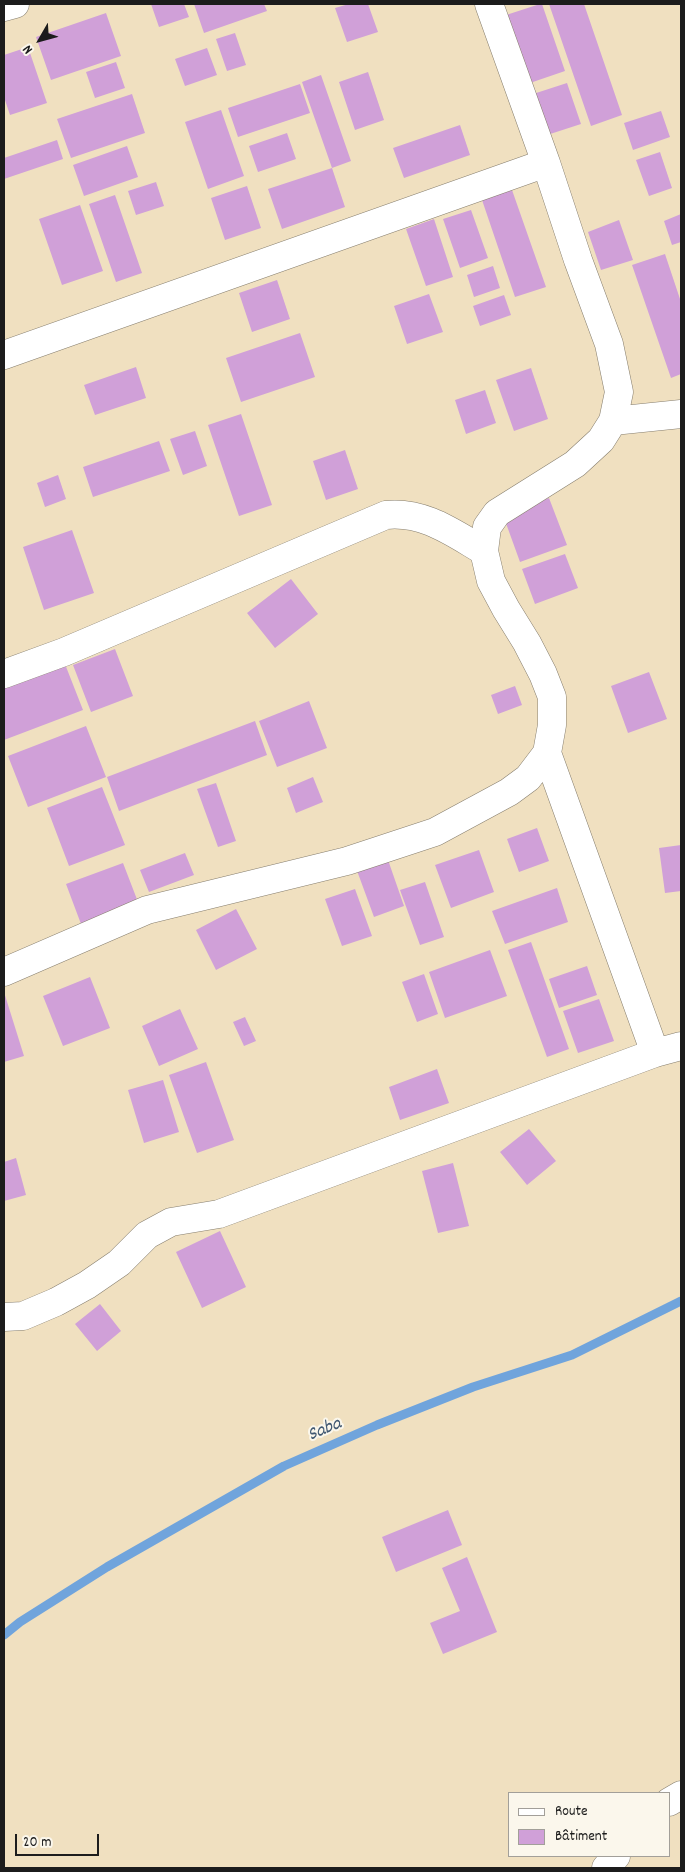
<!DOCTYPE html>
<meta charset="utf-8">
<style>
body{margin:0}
#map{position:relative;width:685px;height:1872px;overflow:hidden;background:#f0e0c0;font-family:Dekko,sans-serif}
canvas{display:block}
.frame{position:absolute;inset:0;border:5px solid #1c1c1c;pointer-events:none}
.legend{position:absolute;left:508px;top:1792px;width:162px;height:65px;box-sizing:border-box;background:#fbf7ec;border:1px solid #a29f99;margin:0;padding:6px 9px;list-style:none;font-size:15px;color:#1c1c1c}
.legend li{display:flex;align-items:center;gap:10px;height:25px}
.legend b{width:25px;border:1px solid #a29f99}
.north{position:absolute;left:15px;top:15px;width:50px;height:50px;-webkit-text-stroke:4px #fbf7ec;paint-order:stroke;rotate:232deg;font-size:14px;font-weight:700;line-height:20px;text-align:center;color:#1c1c1c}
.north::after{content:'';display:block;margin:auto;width:18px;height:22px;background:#1c1c1c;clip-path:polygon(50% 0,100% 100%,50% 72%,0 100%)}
.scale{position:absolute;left:15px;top:1834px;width:84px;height:22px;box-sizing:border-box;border:2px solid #1c1c1c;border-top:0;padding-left:6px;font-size:15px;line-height:18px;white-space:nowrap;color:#1c1c1c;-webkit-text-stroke:4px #fbf7ec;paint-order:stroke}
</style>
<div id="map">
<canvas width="685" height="1872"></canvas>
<div class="frame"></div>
<ul class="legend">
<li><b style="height:6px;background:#fff"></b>Route</li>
<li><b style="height:14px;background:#d0a0d8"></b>Bâtiment</li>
</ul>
<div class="north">N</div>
<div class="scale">20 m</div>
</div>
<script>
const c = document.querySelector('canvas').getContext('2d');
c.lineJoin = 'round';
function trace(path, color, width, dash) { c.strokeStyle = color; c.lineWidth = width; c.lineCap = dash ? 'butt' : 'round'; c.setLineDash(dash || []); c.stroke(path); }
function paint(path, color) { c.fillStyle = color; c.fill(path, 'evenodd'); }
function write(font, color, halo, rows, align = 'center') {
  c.font = font + ' Dekko,sans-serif'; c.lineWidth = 4; c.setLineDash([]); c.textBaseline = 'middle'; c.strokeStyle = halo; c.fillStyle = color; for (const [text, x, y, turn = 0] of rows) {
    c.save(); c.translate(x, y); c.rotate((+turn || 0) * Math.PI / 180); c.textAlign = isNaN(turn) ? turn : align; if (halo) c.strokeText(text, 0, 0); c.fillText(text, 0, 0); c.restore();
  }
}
trace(new Path2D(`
 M4,1635L20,1622L107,1567L284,1466L377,1425L473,1387L572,1355L681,1301`), '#70a4dc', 9);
paint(new Path2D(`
 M151,4H184L189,17L159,27Z
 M194,4H264L267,11L204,33Z
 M349,4H368L378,32L347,42L335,8Z
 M540,4H542L565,71L527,84L503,16Z
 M549,4H584L622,115L591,126Z
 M106,13L121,56L51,80L36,37Z
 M235,33L246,65L227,71L216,39Z
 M28,47L47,103L10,115L4,97V55Z
 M207,48L217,75L185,86L175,59Z
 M116,62L125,88L95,98L86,72Z
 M368,72L384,120L355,130L339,82Z
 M321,75L351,161L332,168L302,82Z
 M567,83L581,124L544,136L530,95Z
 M300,84L310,113L238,137L228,108Z
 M132,94L145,133L71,158L57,119Z
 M221,110L244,176L208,189L185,122Z
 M661,111L670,137L633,150L624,123Z
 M460,125L470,155L404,178L393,148Z
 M287,133L296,159L258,172L249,146Z
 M57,140L63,159L4,179V158Z
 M127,146L138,177L84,196L73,165Z
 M660,152L672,188L649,196L636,160Z
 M332,168L345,207L282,229L268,189Z
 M156,182L164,206L136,215L128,191Z
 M247,186L261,228L225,240L211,198Z
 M512,190L546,287L515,297L482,200Z
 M115,195L142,273L116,282L89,204Z
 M80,205L103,271L62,285L39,219Z
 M471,210L488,258L460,268L443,219Z
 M681,214V242L672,245L664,221Z
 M434,219L453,277L426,286L406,229Z
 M619,220L633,260L601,270L588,232Z
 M665,254L681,302V374L671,378L632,265Z
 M493,266L500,288L474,297L467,275Z
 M277,280L290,319L252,332L239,293Z
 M429,294L443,332L407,344L394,306Z
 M504,295L511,315L480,326L473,306Z
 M300,333L315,377L241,402L226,358Z
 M136,367L146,398L95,415L84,385Z
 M531,368L548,419L514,431L496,380Z
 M485,390L496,423L466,434L455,400Z
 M241,414L272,505L239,516L208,425Z
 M195,431L207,466L183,475L170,439Z
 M159,441L170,471L93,497L83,467Z
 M345,450L358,489L326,500L313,461Z
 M58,475L66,499L45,507L37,483Z
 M549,498L567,545L520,562L503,515Z
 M72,530L94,593L44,610L23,547Z
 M565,554L578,588L535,604L522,569Z
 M291,579L318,614L275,648L247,613Z
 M115,649L133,696L91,712L73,665Z
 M63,659L83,710L4,740V681Z
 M649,672L667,719L628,733L611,686Z
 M515,686L522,705L498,714L491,695Z
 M309,701L327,748L277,767L259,721Z
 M255,721L267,755L119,811L107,777Z
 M86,726L106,777L28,807L8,756Z
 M313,777L323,802L296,813L287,788Z
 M216,783L236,841L218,847L197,789Z
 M102,787L125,845L69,866L47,808Z
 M537,828L549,861L519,872L507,839Z
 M681,845V891L665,893L659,848Z
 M479,850L494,892L451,908L435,865Z
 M185,853L194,875L149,892L140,870Z
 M387,857L404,906L374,917L356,868Z
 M123,863L138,902L81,924L66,884Z
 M425,882L444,937L420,945L400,890Z
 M557,888L568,922L505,944L492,911Z
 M355,889L372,936L342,946L325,899Z
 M236,909L257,949L216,970L196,930Z
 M531,942L569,1049L547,1057L508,950Z
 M490,950L507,996L445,1018L429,972Z
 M587,966L597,995L559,1008L549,979Z
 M424,974L438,1014L417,1022L402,982Z
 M90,977L110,1028L63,1046L43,996Z
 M4,992L24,1056L4,1062Z
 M599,999L614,1041L578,1053L563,1011Z
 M180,1009L198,1049L159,1066L142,1026Z
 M245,1017L256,1041L244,1046L233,1022Z
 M206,1062L234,1140L197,1153L169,1075Z
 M437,1069L449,1103L400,1120L389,1087Z
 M163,1080L179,1132L144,1143L128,1090Z
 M529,1129L556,1161L527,1185L500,1152Z
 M16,1158L26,1195L4,1201V1162Z
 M453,1163L469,1226L438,1233L422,1171Z
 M220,1231L246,1287L202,1308L176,1252Z
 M100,1304L121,1331L97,1351L75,1324Z
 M448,1510L462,1545L396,1572L382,1537Z
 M467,1557L497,1632L443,1654L430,1623L460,1611L442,1568Z`), '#d0a0d8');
const minor = new Path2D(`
 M489,4L546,163L578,260L609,344L619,392L613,421L601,440L575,464L497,513L487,527L484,551L491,581L506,609L527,643L543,674L552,697V725L547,753L655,1053
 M4,7L15,4
 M4,355L546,163
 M613,421L681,414
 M4,674L64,652L386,515C424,511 453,533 484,551
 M4,972L147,910L347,861L435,832L509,792L528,778L547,753
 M4,1317L23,1316L56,1302L87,1285L119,1263L147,1235L171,1222L219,1214L655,1053L681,1046
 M669,1802L681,1795
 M606,1868L616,1856`);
trace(minor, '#867e6e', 29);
trace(minor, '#fff', 28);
write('italic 19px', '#425972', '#fbf7ec', [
 ["Saba",325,1431,-23]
]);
</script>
